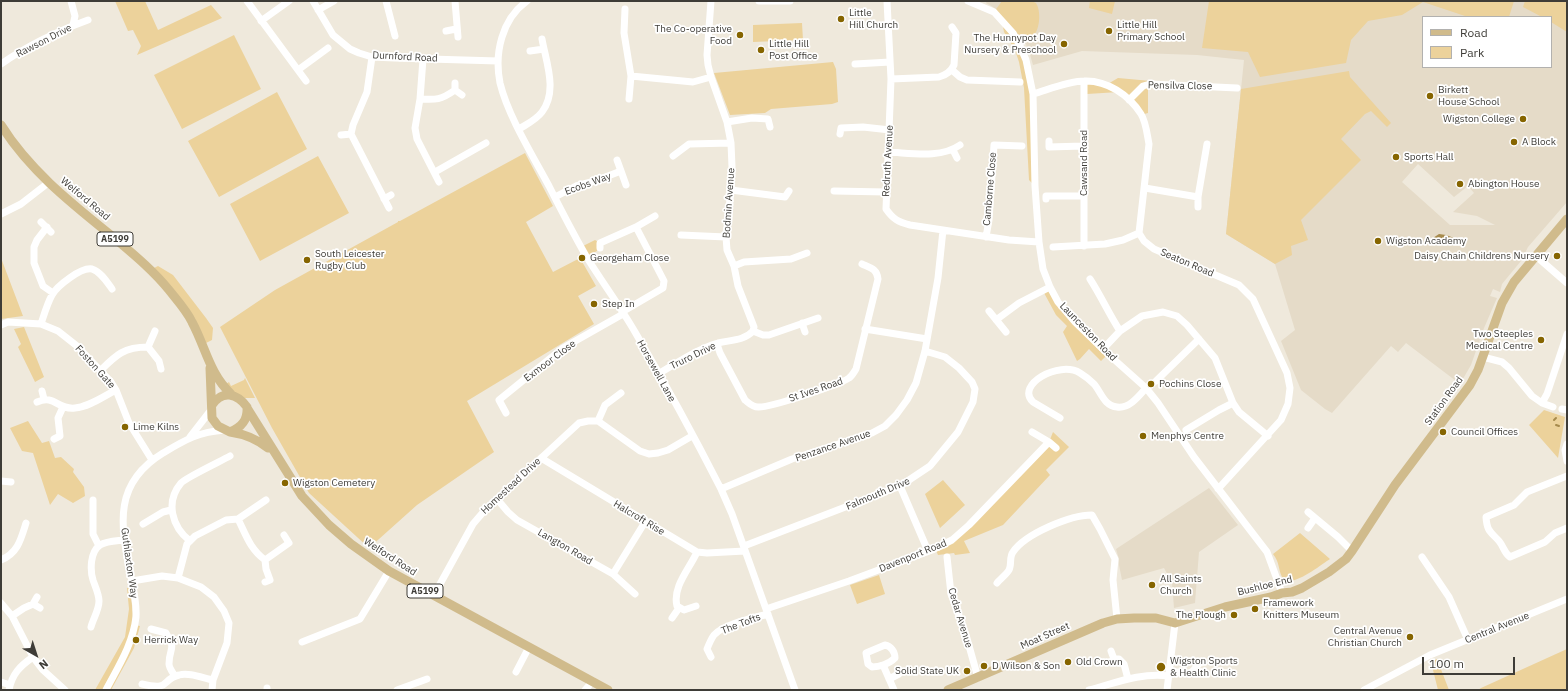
<!DOCTYPE html>
<style>
body{margin:0}
#map{position:relative;width:1568px;height:691px;overflow:hidden;background:#efe9dc;font-family:"IBM Plex Sans",sans-serif}
canvas{display:block}
.frame{position:absolute;inset:0;border:2px solid #3e3c37;pointer-events:none}
.legend{position:absolute;left:1422px;top:16px;width:130px;height:52px;box-sizing:border-box;background:#fff;border:1px solid #b2b1af;margin:0;padding:5px 7px;list-style:none;font-size:12px;color:#3e3c37}
.legend li{display:flex;align-items:center;gap:8px;height:20px}
.legend b{width:20px;border:1px solid #b2b1af}
.north{position:absolute;left:16px;top:635px;width:40px;height:40px;-webkit-text-stroke:3px #fff;paint-order:stroke;rotate:141deg;font-size:11px;font-weight:700;line-height:16px;text-align:center;color:#3e3c37}
.north::after{content:'';display:block;margin:auto;width:14px;height:18px;background:#3e3c37;clip-path:polygon(50% 0,100% 100%,50% 72%,0 100%)}
.scale{position:absolute;left:1422px;top:657px;width:93px;height:18px;box-sizing:border-box;border:2px solid #3e3c37;border-top:0;padding-left:5px;font-size:12px;line-height:14px;white-space:nowrap;color:#3e3c37;-webkit-text-stroke:3px #fff;paint-order:stroke}
</style>
<div id="map">
<canvas width="1568" height="691"></canvas>
<div class="frame"></div>
<ul class="legend">
<li><b style="height:5px;background:#d0bb8c"></b>Road</li>
<li><b style="height:11px;background:#ecd29b"></b>Park</li>
</ul>
<div class="north">N</div>
<div class="scale">100 m</div>
</div>
<script>
const c = document.querySelector('canvas').getContext('2d');
c.lineJoin = 'round';
function paint(path, color) { c.fillStyle = color; c.fill(path, 'evenodd'); }
function trace(path, color, width, dash) { c.strokeStyle = color; c.lineWidth = width; c.lineCap = dash ? 'butt' : 'round'; c.setLineDash(dash || []); c.stroke(path); }
function write(font, color, halo, rows, align = 'center') {
  c.font = font + ' "IBM Plex Sans",sans-serif'; c.lineWidth = 3.5; c.setLineDash([]); c.textBaseline = 'middle'; c.strokeStyle = halo; c.fillStyle = color; for (const [text, x, y, turn = 0] of rows) {
    c.save(); c.translate(x, y); c.rotate((+turn || 0) * Math.PI / 180); c.textAlign = isNaN(turn) ? turn : align; if (halo) c.strokeText(text, 0, 0); c.fillText(text, 0, 0); c.restore();
  }
}
paint(new Path2D(`
 M987,1H1567V202L1528,247L1521,261L1502,284L1500,292L1493,289L1490,296L1497,298L1484,328L1471,365L1460,384L1406,343L1398,352L1391,346L1332,413L1325,409L1301,390L1281,341L1295,330L1275,264L1226,234L1244,60L1197,55L1082,51L1033,65L1029,51L1023,38L1011,23L993,7L986,3ZM1423,17H1551V67H1423ZM1418,164L1454,197L1468,186L1474,193L1453,212L1477,216L1495,225H1450L1402,182Z
 M1209,488L1238,525L1199,552L1195,603L1174,608L1172,583L1164,568L1122,580L1119,565V559L1116,549Z`), '#e5dbc8');
paint(new Path2D(`
 M115,1H145L158,30L211,5L222,18L137,55L141,46L133,30L128,31Z
 M1002,1H1031L1036,3C1041,11 1040,26 1035,34C1033,39 1025,43 1020,46L1030,78L1035,186L1029,180L1024,88L1019,62L1015,50L1004,32L1002,21L994,12Z
 M1090,1H1115L1112,14L1089,8Z
 M1209,1H1514L1509,17H1468L1423,2L1402,15L1368,21L1351,40L1346,63L1260,77L1248,52L1202,48Z
 M1525,1H1567V32L1551,22V17H1542L1523,7Z
 M802,23L803,40L753,42V25Z
 M234,35L261,89L182,129L154,75Z
 M833,62L836,69L838,102L832,104L771,109L765,113L730,115L714,73Z
 M1349,71L1350,77L1391,123L1387,127L1371,111L1365,114L1341,139L1361,160L1301,220L1308,240L1291,246L1292,255L1275,264L1226,234L1241,89Z
 M1118,78L1151,81L1148,89V113L1141,115L1119,92L1087,94L1084,81L1106,85Z
 M277,92L307,149L219,197L188,141Z
 M525,153L553,206L526,222L553,272L580,258L596,286L578,296L594,324L467,401L494,452L417,505L369,548L309,493L272,428L220,327L275,290L398,222V221H400Z
 M318,156L349,213L260,261L230,204Z
 M595,240L600,243V249L587,257L581,247Z
 M1,258L23,316L1,319Z
 M158,266L173,275L206,318L213,328L212,340L202,345L192,321L150,270Z
 M1050,287L1058,302L1108,354L1101,361L1089,349L1080,359L1077,361L1063,332L1067,326L1056,315L1043,291Z
 M24,327L44,377L35,382L18,347L21,344L14,329Z
 M245,378L255,398H239L223,386L229,382L231,386L244,380Z
 M1544,410L1565,417L1558,458L1529,425Z
 M28,421L42,443L49,441L55,458L61,457L74,469L73,472L84,487L85,496L73,503L58,494L50,505L33,453L22,451L10,428Z
 M1053,432L1069,447L1046,470L1050,475L1003,525L964,541L970,553L955,555L954,553L938,555L935,548L952,540L1049,442Z
 M943,480L965,505L940,528L925,494Z
 M1300,533L1330,559C1322,564 1289,591 1282,577C1278,569 1280,563 1273,554Z
 M879,575L885,594L857,604L850,585Z
 M127,588H130C131,600 134,613 132,625C129,648 113,670 102,690H95L125,637L129,609Z
 M135,625L140,626L134,648L111,690H105Z
 M1567,649V690H1478L1481,688Z
 M1437,659L1449,690H1438L1431,662Z`), '#ecd29b');
paint(new Path2D(`
 M1439,234L1446,235L1454,238V243L1444,245L1433,240V238Z`), '#a68a4c');
trace(new Path2D(`
 M1554,420L1556,418
 M1556,425L1559,426`), '#a68a4c', 2);
trace(new Path2D(`
 M71,1L75,16L73,25
 M247,1L306,81
 M313,1L333,35L350,49L359,53L372,57L395,58L498,61
 M386,1L395,36
 M455,1L458,37
 M527,1C502,19 494,53 500,83C508,116 533,156 549,186C561,210 573,233 586,256C602,282 620,306 635,332C665,383 694,436 721,489L732,514L795,690
 M711,1L707,55L708,65L711,77L727,122L731,143L732,167L731,190L726,237L727,250L734,266L738,286L754,327L753,331
 M759,1H790
 M887,1L891,79L886,209C893,219 898,222 910,225L1009,240L1039,242
 M968,1L994,12L1013,33L1020,46L1026,60L1033,94L1035,186L1039,242L1043,269L1050,287L1058,302L1075,322L1108,354L1146,388L1158,403L1194,457L1267,552L1282,593
 M625,9L624,33L631,76L693,82L711,77
 M318,10L334,1
 M261,21L289,1
 M446,31L456,29
 M530,51L544,49
 M372,57L367,92L353,125L351,134L389,208
 M423,59L420,99L415,128L417,139L439,182
 M1,64C27,46 58,31 88,20
 M855,64L890,62
 M298,70L328,48
 M952,70L960,77L967,80L1020,82
 M891,79L939,77C946,75 951,72 954,65L956,33L952,27
 M1084,81V246
 M455,83V90L462,95
 M1033,94C1047,90 1069,81 1084,81C1107,80 1129,95 1141,114C1146,122 1147,134 1149,144L1139,233L1144,241L1154,249L1239,285L1253,299L1287,373L1290,388L1288,404L1281,420L1218,489
 M420,99C436,100 441,100 455,90
 M629,99L631,76
 M1129,100L1143,86L1150,84L1237,88
 M727,122L752,118L768,119L770,127
 M519,129C527,124 536,120 542,112C558,91 546,62 542,39
 M840,134L841,128L863,127L890,130
 M341,135L351,134
 M1049,141V147L1083,146
 M953,150L957,158
 M888,152C911,153 940,159 960,145
 M673,156L689,144L731,143
 M621,171L626,185
 M435,172L486,143
 M1145,188L1198,197L1207,144
 M731,190L785,197L789,191
 M834,191L886,192
 M555,197L576,186L595,181L621,171L617,160
 M384,199L391,195
 M1046,199V196H1084
 M1198,207V197
 M1,214L21,204L48,183
 M41,222L51,232
 M47,227L37,240L34,247V263L43,286L53,293
 M681,235L726,237
 M986,237L989,220L994,145L1022,146
 M1053,247L1105,244L1123,240L1139,233
 M600,248V243L636,227
 M1536,256L1567,283
 M734,266L744,262L791,259L807,253
 M1090,279C1101,296 1109,314 1120,331
 M989,311L1006,332
 M622,312L663,288L664,281L636,227L655,216
 M996,320L1019,303L1050,287
 M802,323L805,332
 M41,324C44,315 47,304 52,295C57,286 81,267 92,269C101,272 107,282 112,289
 M1,325L8,322L41,324L58,331L77,346L111,382L116,390L129,423L152,460
 M865,329L927,339
 M717,344L720,353L745,400C749,403 752,407 758,407C769,408 839,385 849,378C852,376 854,372 856,369L878,279C877,269 871,268 862,264
 M148,347L155,331
 M1103,349L1120,331L1142,316L1163,312L1177,316L1187,325L1215,358L1233,403L1239,412L1268,436
 M1483,357L1502,362L1509,368L1532,396L1542,403L1553,407
 M101,370C116,355 124,347 148,347L159,361L161,369
 M658,374C677,363 697,349 718,343C730,340 744,341 753,331L763,335H769L818,318
 M1156,381L1199,339
 M42,391L44,399
 M37,402C55,394 57,410 75,408C89,407 104,396 116,390
 M1542,403L1547,394L1567,334
 M1562,409L1567,410
 M506,413L499,400L563,348L623,314
 M1060,418L1033,402C1015,385 1059,360 1080,373C1085,376 1090,380 1094,384C1101,392 1104,406 1117,407C1129,409 1139,396 1146,388
 M598,421L605,405L621,393
 M1186,430L1219,410L1233,403
 M190,437L211,410
 M54,439L60,436L58,418L63,407
 M1049,442L1056,448
 M1567,444L1565,450L1567,461
 M541,458L697,552L707,553L745,551
 M1567,476L1527,492L1514,505L1486,517C1487,532 1491,532 1499,541C1504,547 1504,553 1510,557L1545,542L1555,533L1567,528
 M1,481L11,482
 M900,486L928,551
 M721,489L792,459L872,433L885,426L896,415L907,400L916,383L925,351L938,278L943,230
 M497,499L508,512L517,520L613,574L635,594
 M93,500V534L99,546
 M1308,512L1338,537L1352,551
 M238,519C246,535 250,549 265,560
 M143,524L163,512L171,510
 M1308,528L1315,518
 M190,541C172,527 165,502 181,483C185,478 221,461 230,456
 M744,546L900,486L930,466L958,432L973,402L975,389L972,382L959,368L945,357L925,351
 M947,557L951,594L966,635L978,678
 M1422,557L1449,597L1468,640
 M1,560C18,553 21,539 26,523
 M613,574L645,522
 M178,578L187,544L195,536L226,520L238,519L266,500
 M132,581L162,576L178,578L201,587L214,597L224,611L229,623L227,643L213,680L212,690
 M265,582L270,580L266,569L265,560L289,543L284,535
 M997,583C1000,579 1007,574 1009,570C1012,564 1009,557 1013,552C1025,534 1070,515 1092,515L1100,529L1115,559L1113,580L1117,619
 M434,595L473,524L485,510L579,423L588,421H598L640,451L649,454L658,453L668,450L692,436
 M1,603L12,616L33,657L43,670L65,690
 M33,604L40,608
 M696,606L684,610L677,606C672,587 690,568 697,552
 M766,609L849,581L932,550L952,540L969,525L1049,442L1032,432
 M12,616L24,608L33,604L37,597
 M672,618L679,608
 M91,627C93,619 99,610 99,601C99,594 95,586 93,580C90,570 90,552 100,545C107,541 116,541 124,540
 M151,629L166,633C177,651 169,647 169,664C169,668 173,673 175,676
 M302,642L360,619L389,571
 M885,645C891,646 895,652 895,658C889,664 879,667 872,667L868,664L866,653Z
 M1111,651L1114,659H1119L1124,664L1128,679
 M711,657L707,649C709,644 711,639 714,635C724,624 753,618 768,614
 M883,665L894,690
 M1170,671L1190,674L1199,664
 M516,672L529,647
 M889,679L899,674
 M1,682L10,685
 M142,684C172,691 160,680 179,675C189,672 203,678 213,680
 M267,688V690
 M9,690C12,674 20,666 33,657
 M106,690C118,667 133,644 136,617C137,602 133,586 130,572C120,523 114,483 163,453C185,440 198,432 225,430
 M397,690L427,679
 M585,690L593,681
 M1089,690C1115,683 1142,672 1169,676
 M1167,690L1175,623
 M1364,690L1430,655L1567,599`), '#fff', 7);
trace(new Path2D(`
 M1,125C29,170 71,203 112,236C132,253 153,270 169,290C177,300 187,311 192,322C206,348 209,373 231,394
 M210,368L212,418L218,426L230,432C242,427 248,420 247,407C237,393 222,390 212,405
 M247,408L302,496L329,525L351,544L389,571L608,690
 M230,432C244,434 257,439 268,448
 M948,690L1103,623L1117,619L1134,618H1156L1175,623L1225,607L1271,597L1282,593L1292,592L1302,588L1329,572L1346,559L1352,551L1395,485L1470,385L1478,370L1502,303L1514,282L1567,219`), '#d0bb8c', 9);
for (const [x, y, r, color] of [
 [841,19,4,"#866500"],
 [1109,31,4,"#866500"],
 [740,35,4,"#866500"],
 [1064,44,4,"#866500"],
 [761,50,4,"#866500"],
 [1430,96,4,"#866500"],
 [1523,119,4,"#866500"],
 [1514,142,4,"#866500"],
 [1396,157,4,"#866500"],
 [1460,184,4,"#866500"],
 [1378,241,4,"#866500"],
 [1557,256,4,"#866500"],
 [582,258,4,"#866500"],
 [307,260,4,"#866500"],
 [594,304,4,"#866500"],
 [1541,340,4,"#866500"],
 [1151,384,4,"#866500"],
 [125,427,4,"#866500"],
 [1443,432,4,"#866500"],
 [1143,436,4,"#866500"],
 [285,483,4,"#866500"],
 [1152,585,4,"#866500"],
 [1255,609,4,"#866500"],
 [1234,615,4,"#866500"],
 [1410,637,4,"#866500"],
 [136,640,4,"#866500"],
 [1068,662,4,"#866500"],
 [984,666,4,"#866500"],
 [1161,667,5,"#866500"],
 [967,671,4,"#866500"]
]) { const dot = new Path2D(); dot.arc(x, y, r, 0, 2 * Math.PI); c.fillStyle = color; c.fill(dot); trace(dot, '#fff', 1.5); }
for (const [x, y, w] of [
 [115,239,36],
 [425,591,36]
]) { const box = new Path2D(); box.roundRect(x - w / 2, y - 7, w, 14, 3); c.fillStyle = '#fff'; c.fill(box); trace(box, '#3e3c37', 1); }
write('bold 9px', '#3e3c37', null, [
 ["A5199",115,239],
 ["A5199",425,591]
]);
write('10px', '#3e3c37', '#fff', [
 ["Little",849,13],
 ["Hill Church",849,25],
 ["Little Hill",1117,25],
 ["Primary School",1117,37],
 ["The Co-operative",732,29,"right"],
 ["Food",732,41,"right"],
 ["The Hunnypot Day",1056,38,"right"],
 ["Nursery & Preschool",1056,50,"right"],
 ["Little Hill",769,44],
 ["Post Office",769,56],
 ["Birkett",1438,90],
 ["House School",1438,102],
 ["Wigston College",1515,119,"right"],
 ["A Block",1522,142],
 ["Sports Hall",1404,157],
 ["Abington House",1468,184],
 ["Wigston Academy",1386,241],
 ["South Leicester",315,254],
 ["Rugby Club",315,266],
 ["Daisy Chain Childrens Nursery",1549,256,"right"],
 ["Georgeham Close",590,258],
 ["Step In",602,304],
 ["Two Steeples",1533,334,"right"],
 ["Medical Centre",1533,346,"right"],
 ["Pochins Close",1159,384],
 ["Lime Kilns",133,427],
 ["Council Offices",1451,432],
 ["Menphys Centre",1151,436],
 ["Wigston Cemetery",293,483],
 ["All Saints",1160,579],
 ["Church",1160,591],
 ["Framework",1263,603],
 ["Knitters Museum",1263,615],
 ["The Plough",1226,615,"right"],
 ["Central Avenue",1402,631,"right"],
 ["Christian Church",1402,643,"right"],
 ["Herrick Way",144,640],
 ["Wigston Sports",1170,661],
 ["& Health Clinic",1170,673],
 ["Old Crown",1076,662],
 ["D Wilson & Son",992,666],
 ["Solid State UK",959,671,"right"]
], 'left');
write('10px', '#3e3c37', '#fff', [
 ["Rawson Drive",44,41,-27],
 ["Durnford Road",405,57,3],
 ["Pensilva Close",1180,86,1],
 ["Redruth Avenue",888,161,-87],
 ["Cawsand Road",1084,163,-90],
 ["Ecobs Way",588,184,-20],
 ["Camborne Close",990,189,-85],
 ["Welford Road",85,199,40],
 ["Bodmin Avenue",729,203,-86],
 ["Seaton Road",1187,263,23],
 ["Launceston Road",1088,332,46],
 ["Truro Drive",693,356,-26],
 ["Exmoor Close",550,361,-37],
 ["Foston Gate",95,367,48],
 ["Horsewell Lane",656,371,61],
 ["St Ives Road",816,390,-19],
 ["Station Road",1444,401,-54],
 ["Penzance Avenue",833,446,-19],
 ["Homestead Drive",511,486,-43],
 ["Falmouth Drive",878,494,-23],
 ["Halcroft Rise",639,518,31],
 ["Langton Road",565,547,30],
 ["Davenport Road",913,556,-22],
 ["Welford Road",390,557,33],
 ["Guthlaxton Way",129,563,82],
 ["Bushloe End",1265,586,-14],
 ["Cedar Avenue",960,618,73],
 ["The Tofts",741,624,-21],
 ["Central Avenue",1497,628,-22],
 ["Moat Street",1045,636,-24]
]);
</script>
